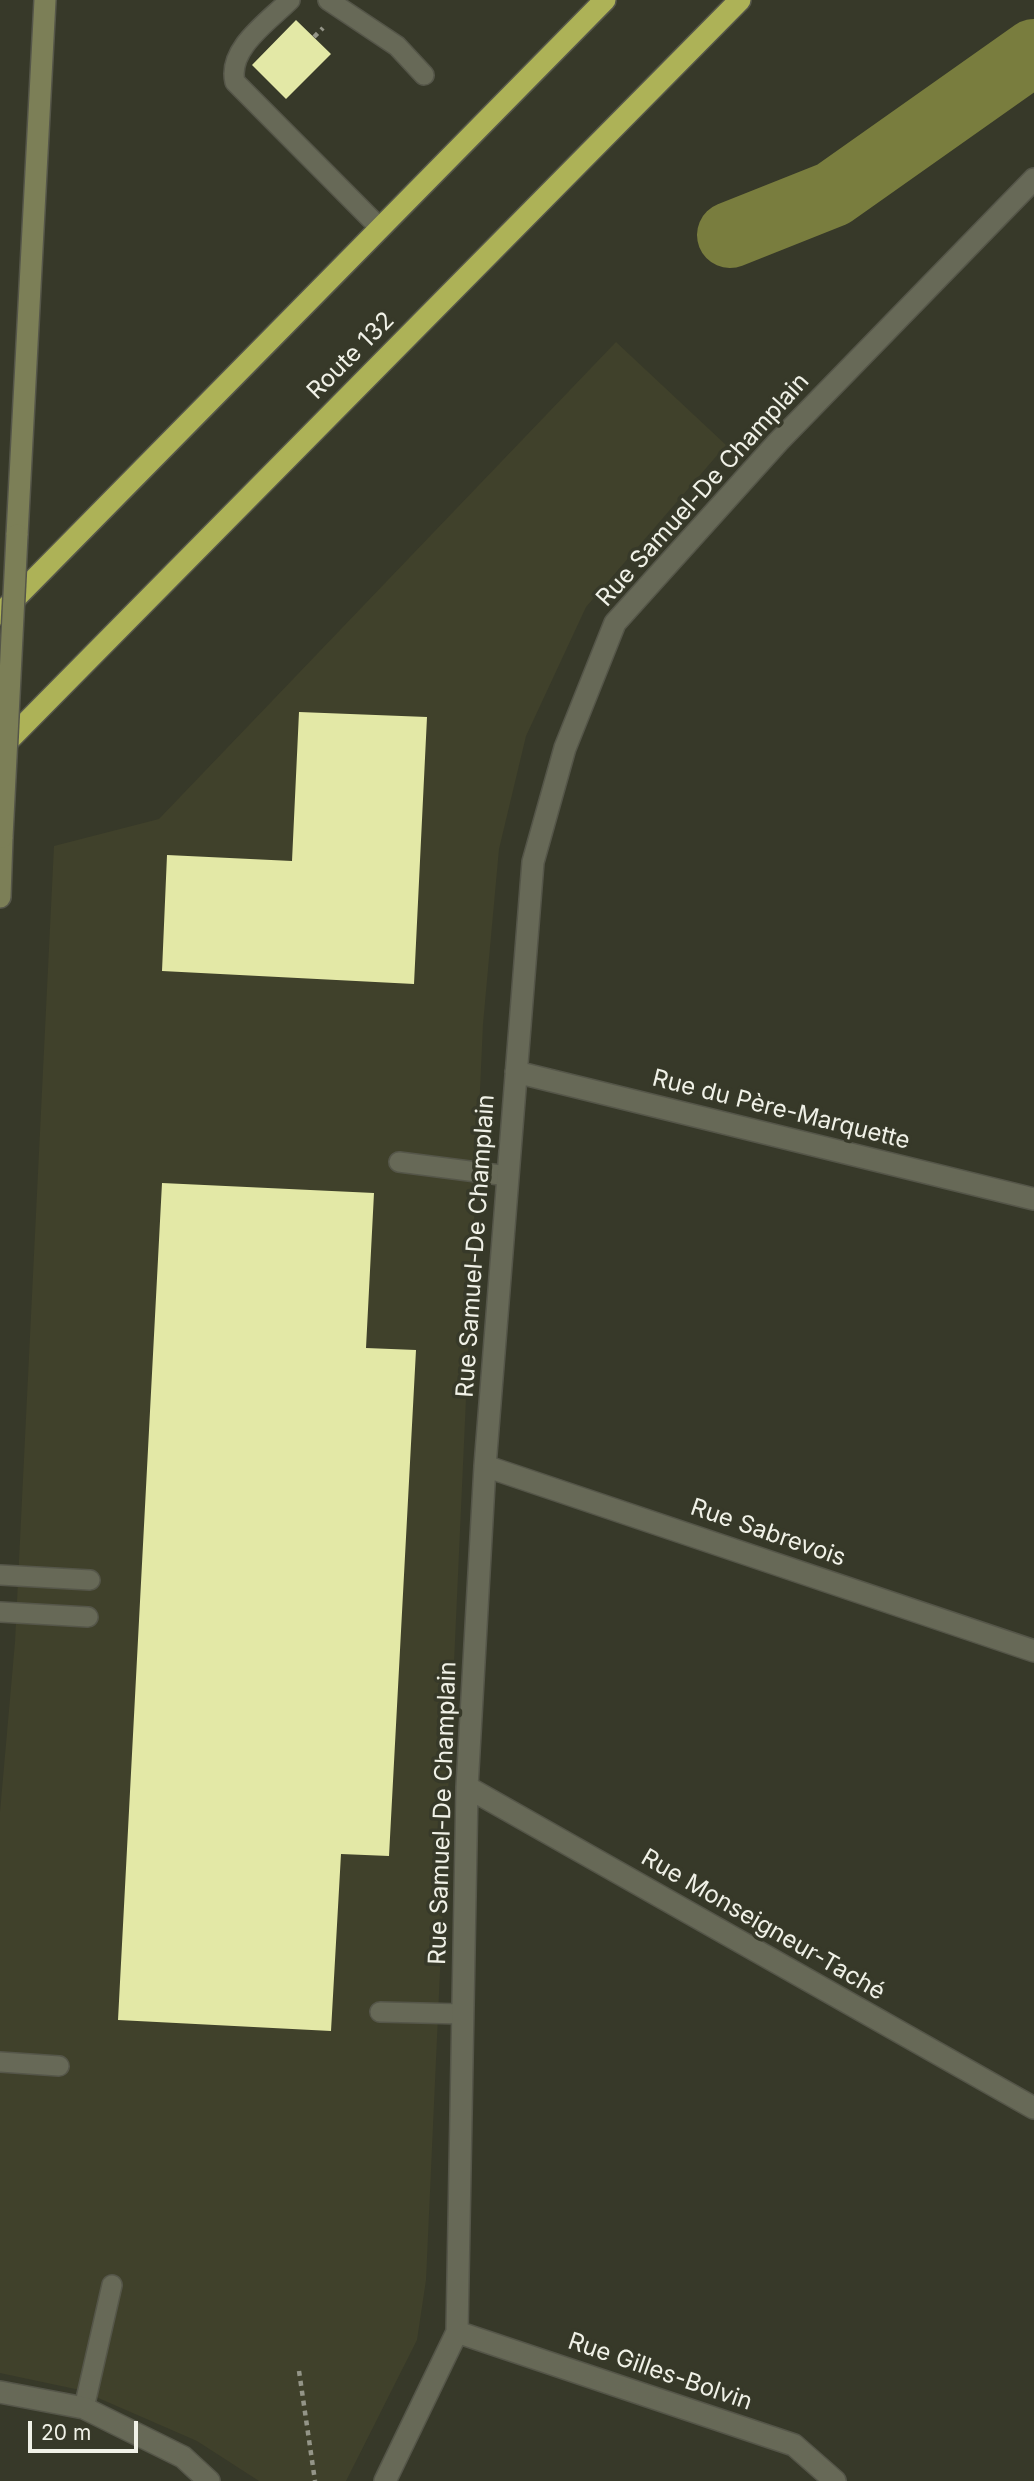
<!DOCTYPE html>
<meta charset="utf-8">
<style>
body{margin:0}
#map{position:relative;width:1034px;height:2481px;overflow:hidden;background:#373929;font-family:Inter,sans-serif}
canvas{display:block}
.scale{position:absolute;left:28px;top:2421px;width:110px;height:32px;box-sizing:border-box;border:4px solid #f0f1e7;border-top:0;padding-left:9px;font-size:21px;line-height:24px;white-space:nowrap;color:#f0f1e7;-webkit-text-stroke:5px #373929;paint-order:stroke}
</style>
<div id="map">
<canvas width="1034" height="2481"></canvas>
<div class="scale">20 m</div>
</div>
<script>
const c = document.querySelector('canvas').getContext('2d');
c.lineJoin = 'round';
function paint(path, color) { c.fillStyle = color; c.fill(path, 'evenodd'); }
function trace(path, color, width, dash) { c.strokeStyle = color; c.lineWidth = width; c.lineCap = dash ? 'butt' : 'round'; c.setLineDash(dash || []); c.stroke(path); }
function write(font, color, halo, rows, align = 'center') {
  c.font = font + ' Inter,sans-serif'; c.lineWidth = 7; c.setLineDash([]); c.textBaseline = 'middle'; c.strokeStyle = halo; c.fillStyle = color; for (const [text, x, y, turn = 0] of rows) {
    c.save(); c.translate(x, y); c.rotate((+turn || 0) * Math.PI / 180); c.textAlign = isNaN(turn) ? turn : align; if (halo) c.strokeText(text, 0, 0); c.fillText(text, 0, 0); c.restore();
  }
}
paint(new Path2D(`
 M616,342L726,445L586,607L526,736L499,849L483,1024L426,2280L417,2340L346,2481H259L197,2441L80,2390L0,2373V1812L15,1642L54,846L159,819Z`), '#40412b');
trace(new Path2D(`
 M730,235L833,194L1034,52`), '#797d3e', 66);
paint(new Path2D(`
 M296,20L331,54L286,99L252,65Z
 M299,712L427,717L414,984L162,971L167,855L292,861Z
 M162,1183L374,1193L366,1348L416,1350L389,1856L341,1854L331,2031L118,2020Z`), '#e3e8a6');
const lane = new Path2D(`
 M290,0C269,21 227,49 235,82L380,228
 M328,0L397,46L424,75
 M399,1162L508,1176
 M0,1575L90,1580
 M0,1612L88,1617
 M380,2012L462,2014
 M0,2062L59,2066
 M84,2408L112,2285`);
const street = new Path2D(`
 M516,1072L1034,1199
 M485,1466L1034,1651
 M467,1787L1034,2108
 M457,2332L794,2445L835,2481
 M0,2392L84,2408L183,2457L209,2481
 M385,2481L457,2332L467,1787L485,1466L533,862L565,748L615,623L778,442L1034,179`);
const secondary = new Path2D(`
 M17,535L45,0
 M0,897L2,837`);
const highway = new Path2D(`
 M0,614L605,0
 M0,749L740,0`);
trace(lane, '#555649', 22);
trace(street, '#555649', 24);
trace(secondary, '#555649', 24);
trace(highway, '#555649', 24);
trace(new Path2D(`
 M314,37L323,28
 M299,2371L315,2481`), '#949588', 4.5, [5, 5]);
trace(lane, '#676957', 19);
trace(street, '#676957', 21);
trace(secondary, '#7c7f57', 21);
trace(highway, '#adb257', 21);
const secondaryBridge = new Path2D(`
 M2,837L17,535`);
trace(secondaryBridge, '#555649', 24, []);
trace(secondaryBridge, '#7c7f57', 21);
write('24px', '#f0f1e7', '#373929', [
 ["Route 132",351,356,-45],
 ["Rue Samuel-De Champlain",703,490,-48],
 ["Rue du Père-Marquette",781,1110,14],
 ["Rue Samuel-De Champlain",476,1246,-86],
 ["Rue Sabrevois",768,1533,19],
 ["Rue Samuel-De Champlain",443,1813,-88],
 ["Rue Monseigneur-Taché",763,1925,30],
 ["Rue Gilles-Bolvin",660,2372,19]
]);
</script>
